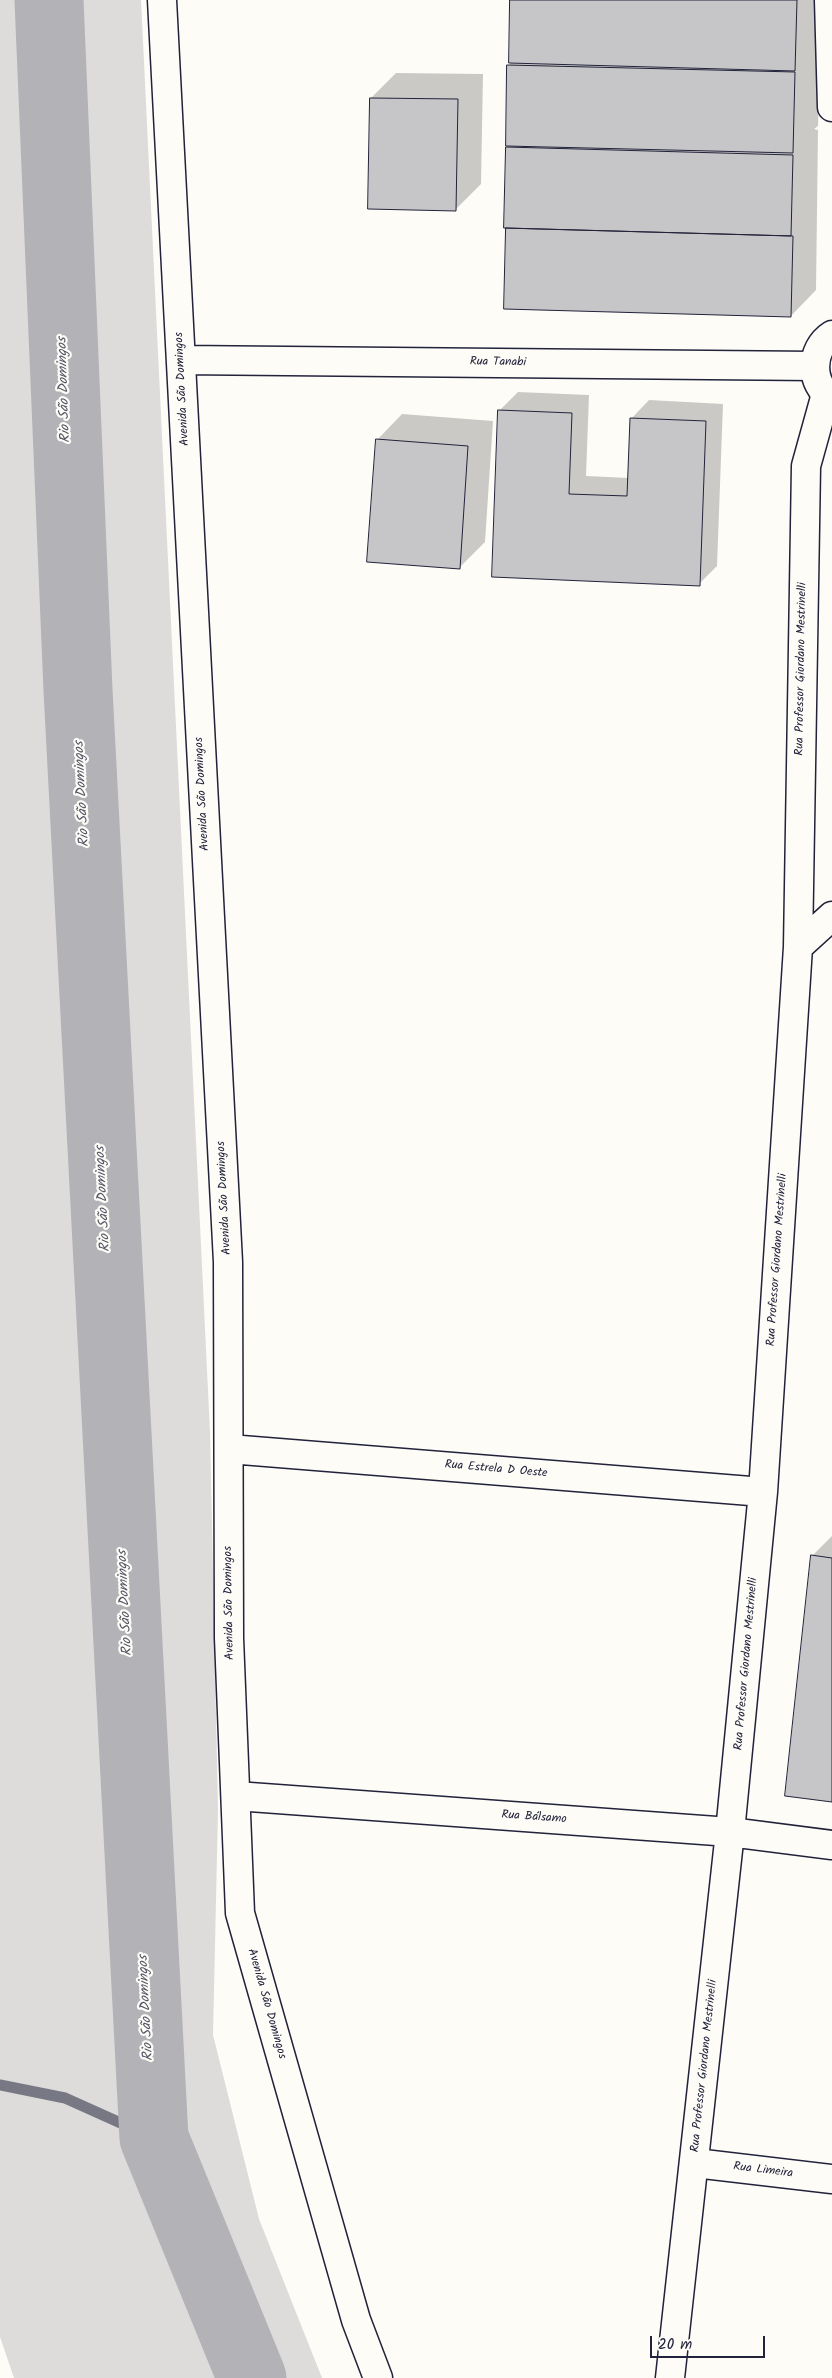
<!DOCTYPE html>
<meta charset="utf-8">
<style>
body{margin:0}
#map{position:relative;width:832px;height:2378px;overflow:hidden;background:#fdfcf7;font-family:Kalam,sans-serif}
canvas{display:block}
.scale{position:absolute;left:650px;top:2336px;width:115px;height:22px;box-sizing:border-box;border:2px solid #22223b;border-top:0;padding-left:6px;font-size:15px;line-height:18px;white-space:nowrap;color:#22223b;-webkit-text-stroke:4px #fdfcf7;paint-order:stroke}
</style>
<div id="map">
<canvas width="832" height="2378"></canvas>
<div class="scale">20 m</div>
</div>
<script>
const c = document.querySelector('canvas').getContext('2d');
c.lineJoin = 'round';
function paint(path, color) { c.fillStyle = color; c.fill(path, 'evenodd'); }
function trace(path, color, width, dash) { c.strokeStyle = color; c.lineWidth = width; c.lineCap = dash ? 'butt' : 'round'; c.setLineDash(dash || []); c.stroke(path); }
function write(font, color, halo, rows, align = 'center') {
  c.font = font + ' Kalam,sans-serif'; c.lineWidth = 4.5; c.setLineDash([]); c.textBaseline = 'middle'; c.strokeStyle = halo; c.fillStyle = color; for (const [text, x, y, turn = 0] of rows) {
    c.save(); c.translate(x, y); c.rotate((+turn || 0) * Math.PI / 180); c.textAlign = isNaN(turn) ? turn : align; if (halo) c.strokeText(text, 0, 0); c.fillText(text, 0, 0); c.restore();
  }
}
paint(new Path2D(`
 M0,0H141L210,1432L218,1810L213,2035L259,2219L322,2378H14L0,2337Z`), '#dddcdb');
paint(new Path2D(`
 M511,0H822L818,126L814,129L818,130L816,290L791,316L506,308L509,65L512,62Z
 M396,73L483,74L481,184L455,210L371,98Z
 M518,392L589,395L586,476L629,478L631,419L649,400L723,404L717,566L699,584L493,575L500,410Z
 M402,414L493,421L485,542L460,567L377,440Z
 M832,1536V1801L812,1556Z`), '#0003');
trace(new Path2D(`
 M0,2085L65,2098L154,2138`), '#787885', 11);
trace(new Path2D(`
 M49,0L78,690L154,2138L252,2378`), '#b2b2b7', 69);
const building = new Path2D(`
 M510,0H797L795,71L509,63Z
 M507,65L795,72L793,153L506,146Z
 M370,98L458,99L456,211L368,209Z
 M506,147L793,155L791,236L504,228Z
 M506,228L793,236L791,317L504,309Z
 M498,410L572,413L569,494L627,496L630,418L706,421L700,586L492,577Z
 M376,439L468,446L460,569L367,562Z
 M811,1555L832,1558V1802L785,1796Z`);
paint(building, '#c6c6c8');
trace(building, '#22223b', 1);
const minor = new Path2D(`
 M162,0L228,1262L229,1638L240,1913L356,2320L378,2378
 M181,360L814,366
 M798,947L832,916
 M229,1449L763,1492
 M236,1796L730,1832L832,1845
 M695,2163L832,2179
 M670,2378L730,1832L763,1492L798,947L806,466L826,394`);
const secondary = new Path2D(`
 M829,0L832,107
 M832,335C810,349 809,384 832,398`);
trace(minor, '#22223b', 31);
trace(secondary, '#22223b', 31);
trace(minor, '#fdfcf7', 28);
trace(secondary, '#fdfcf7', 28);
write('12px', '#22223b', '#fdfcf7', [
 ["Rua Tanabi",498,363,1],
 ["Avenida São Domingos",183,389,-93],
 ["Rua Professor Giordano Mestrinelli",802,669,-89],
 ["Avenida São Domingos",203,794,-93],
 ["Avenida São Domingos",225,1198,-93],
 ["Rua Professor Giordano Mestrinelli",778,1260,-86],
 ["Rua Estrela D Oeste",496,1470,5],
 ["Avenida São Domingos",230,1603,-91],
 ["Rua Professor Giordano Mestrinelli",747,1664,-85],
 ["Rua Bálsamo",534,1818,4],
 ["Avenida São Domingos",266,2004,74],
 ["Rua Professor Giordano Mestrinelli",705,2066,-84],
 ["Rua Limeira",763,2171,7]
]);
write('italic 14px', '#545466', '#fdfcf7', [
 ["Rio São Domingos",65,390,-92],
 ["Rio São Domingos",83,794,-93],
 ["Rio São Domingos",104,1199,-93],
 ["Rio São Domingos",126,1603,-93],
 ["Rio São Domingos",147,2008,-93]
]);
</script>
